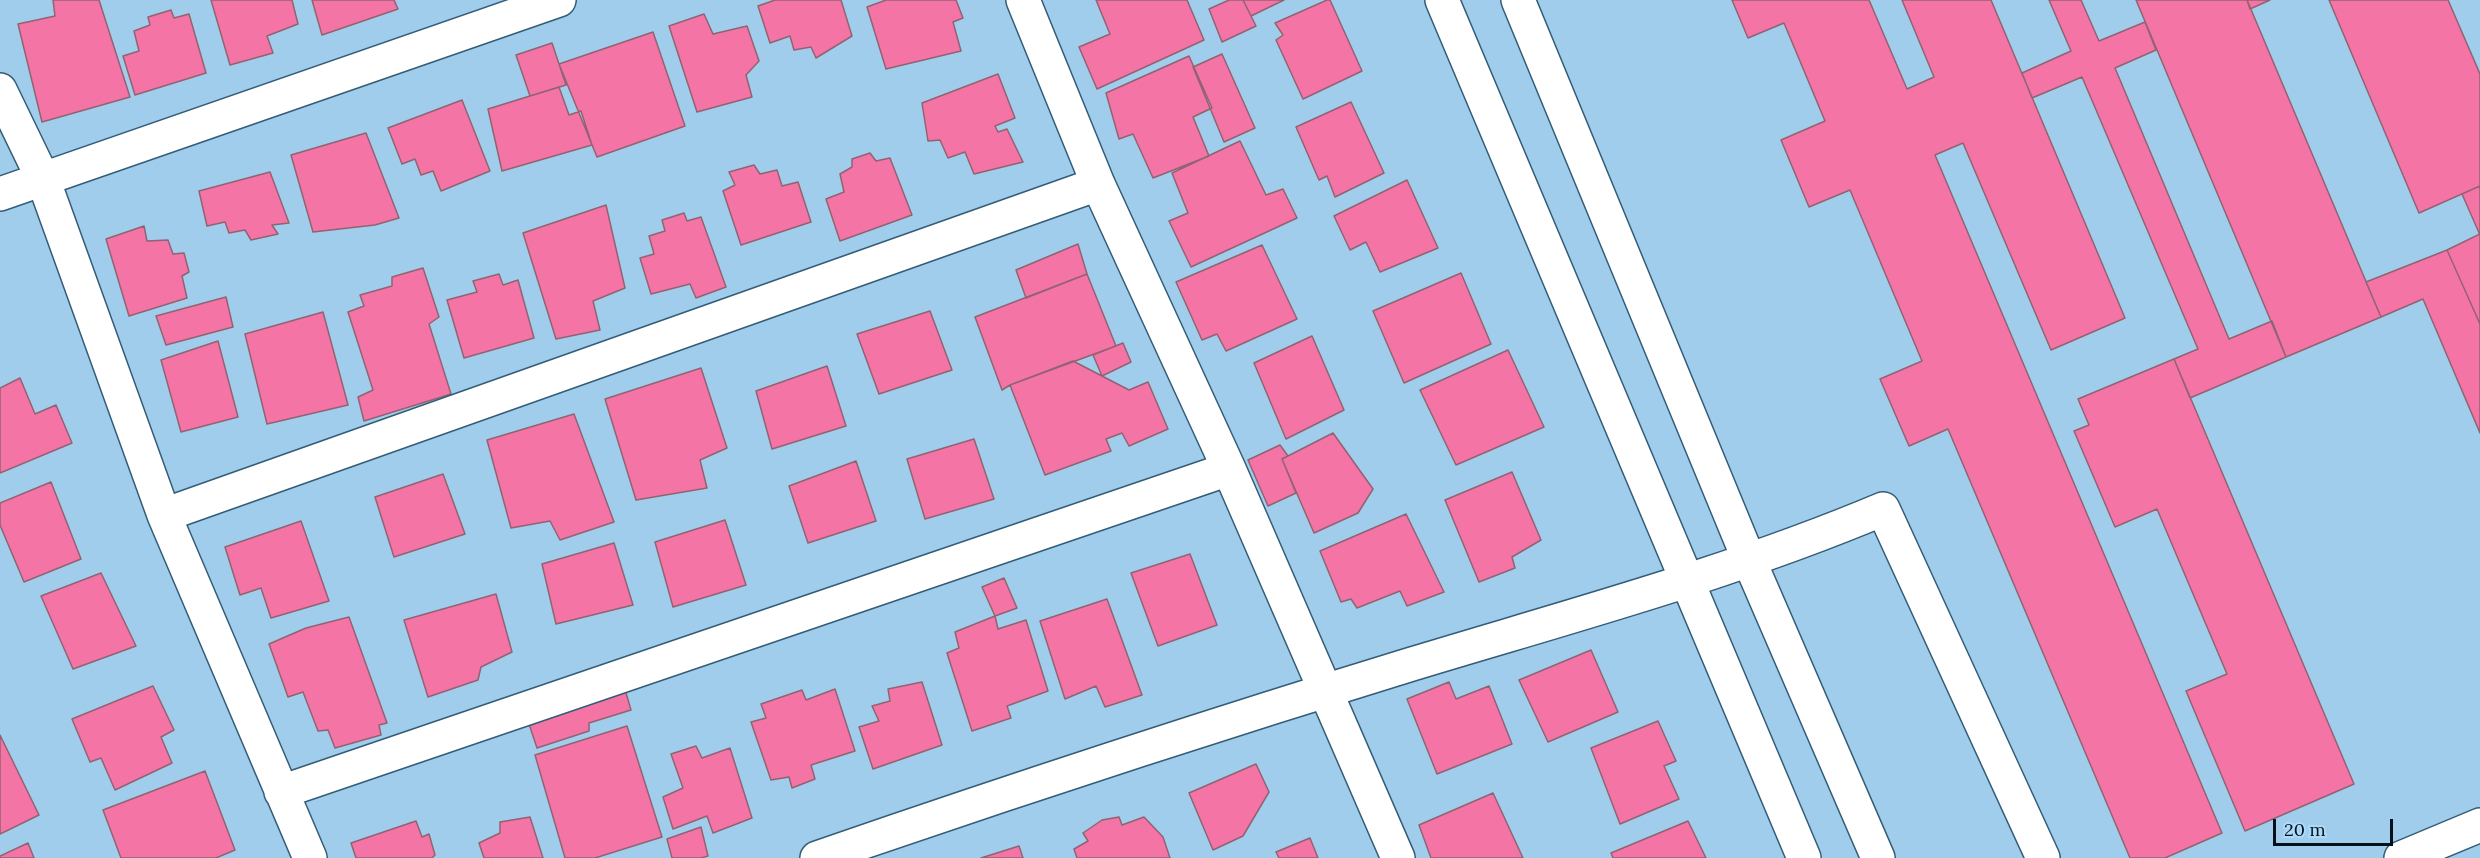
<!DOCTYPE html>
<style>
body{margin:0}
#map{position:relative;width:2480px;height:858px;overflow:hidden;background:#a0cdeb;font-family:Lora,serif}
canvas{display:block}
.scale{position:absolute;left:2273px;top:819px;width:120px;height:27px;box-sizing:border-box;border:3px solid #02101a;border-top:0;padding-left:8px;font-size:18px;line-height:21px;white-space:nowrap;color:#02101a;-webkit-text-stroke:4px #acdaf8;paint-order:stroke}
</style>
<div id="map">
<canvas width="2480" height="858"></canvas>
<div class="scale">20 m</div>
</div>
<script>
const c = document.querySelector('canvas').getContext('2d');
c.lineJoin = 'round';
function paint(path, color) { c.fillStyle = color; c.fill(path, 'evenodd'); }
function trace(path, color, width, dash) { c.strokeStyle = color; c.lineWidth = width; c.lineCap = dash ? 'butt' : 'round'; c.setLineDash(dash || []); c.stroke(path); }
const building = new Path2D(`
 M53,0H99L130,97L42,122L18,24L55,16Z
 M211,0H292L298,24L267,36L273,53L230,65Z
 M312,0H394L398,9L322,35Z
 M775,0H841L852,36L816,58L811,47L794,50L790,36L770,43L758,6Z
 M886,0H956L963,18L953,22L961,51L886,69L867,7Z
 M1096,0H1187L1204,40L1097,89L1079,47L1110,34Z
 M1229,0H1243L1256,26L1222,42L1209,9Z
 M1243,0H1284L1251,16Z
 M1327,0H1330L1362,71L1303,99L1276,40L1283,35L1275,23Z
 M1732,0H1869L1907,89L1934,77L1902,0H1991L2125,318L2051,350L1963,143L1935,155L2222,833L2165,858H2130L1948,429L1909,446L1880,379L1922,361L1850,190L1809,207L1781,140L1825,121L1784,23L1748,38Z
 M2049,0H2081L2099,41L2145,22L2156,50L2115,68L2229,339L2272,321L2286,357L2190,398L2174,359L2198,349L2082,77L2032,98L2022,73L2071,51Z
 M2136,0H2247L2381,317L2286,357Z
 M2247,0H2270L2250,9Z
 M2329,0H2448L2480,74V186L2419,213Z
 M171,10L174,18L189,14L206,73L135,95L123,56L139,51L134,31L150,25L148,17Z
 M704,14L713,34L747,26L759,61L746,75L752,97L697,112L669,26Z
 M653,32L685,126L597,157L559,64Z
 M552,43L566,85L530,96L516,55Z
 M1222,54L1255,128L1224,142L1193,67Z
 M1189,56L1212,108L1193,117L1209,156L1153,178L1133,134L1119,139L1106,93Z
 M998,74L1015,118L995,126L998,132L1007,129L1023,162L974,174L965,152L948,158L940,140L928,141L922,103Z
 M559,87L569,115L581,111L592,145L502,171L488,109Z
 M462,100L490,171L441,191L433,171L421,175L415,159L402,164L388,128Z
 M1351,102L1384,173L1335,197L1327,176L1319,180L1296,127Z
 M366,133L399,218L375,225L313,232L291,155Z
 M1240,141L1266,195L1283,189L1297,218L1191,267L1169,221L1188,213L1172,173Z
 M870,153L876,161L890,158L912,215L840,241L826,199L844,192L840,174L852,167V159Z
 M754,165L760,174L777,170L782,186L798,182L811,222L741,245L723,191L735,185L729,172Z
 M270,172L289,223L272,225L278,234L251,240L245,230L229,233L225,222L207,226L199,191Z
 M1407,180L1438,248L1380,272L1366,242L1350,250L1334,216Z
 M2480,186V235L2462,194Z
 M606,205L625,288L593,301L600,330L556,339L523,233Z
 M684,213L687,221L701,217L726,287L696,298L690,284L651,294L640,258L654,254L649,236L665,231L662,220Z
 M144,226L147,241L168,240L173,254L184,253L189,272L182,276L187,298L129,316L106,239Z
 M2480,234V324L2447,250Z
 M1078,244L1087,274L1026,298L1016,270Z
 M1262,245L1297,319L1226,351L1217,334L1202,340L1176,282Z
 M2447,250L2480,324V433L2423,299L2381,317L2366,282Z
 M423,268L439,317L429,324L451,394L364,421L358,397L373,390L348,312L364,306L360,295L392,286V277Z
 M1461,273L1491,344L1404,383L1373,311Z
 M499,274L503,285L518,280L534,338L464,358L447,300L477,292L473,281Z
 M1087,274L1116,346L1010,385L1002,390L975,317Z
 M226,297L233,327L166,345L156,316Z
 M930,311L952,370L879,394L857,334Z
 M323,312L348,405L267,424L245,334Z
 M1312,336L1344,410L1286,439L1254,363Z
 M218,341L238,417L181,432L161,360Z
 M1123,343L1131,362L1102,376L1093,355Z
 M1508,350L1544,427L1456,465L1420,390Z
 M2174,359L2354,784L2245,831L2186,691L2227,674L2157,509L2115,527L2074,431L2089,425L2078,399Z
 M1073,361L1129,390L1148,382L1168,429L1129,446L1122,433L1106,439L1111,451L1045,475L1010,385Z
 M827,366L846,426L772,449L756,391Z
 M701,368L727,448L700,460L707,488L636,500L605,399Z
 M20,378L35,414L56,405L72,443L0,473V388Z
 M574,414L614,522L560,540L550,521L511,528L487,440Z
 M1333,433L1373,489L1358,513L1314,533L1282,459Z
 M974,439L994,499L925,519L907,459Z
 M1280,445L1288,456L1282,459L1296,493L1268,506L1248,460Z
 M856,461L876,521L808,543L789,486Z
 M1512,472L1541,540L1512,557L1515,568L1479,582L1445,500Z
 M443,474L465,534L394,557L375,497Z
 M51,482L81,559L24,582L0,525V503Z
 M1406,514L1444,592L1407,606L1400,591L1357,608L1351,599L1341,602L1320,551Z
 M725,520L746,585L673,607L655,542Z
 M301,521L329,601L271,618L261,588L240,595L225,547Z
 M614,543L633,605L556,624L542,564Z
 M1190,554L1217,625L1158,646L1131,573Z
 M101,573L136,646L73,669L41,596Z
 M1004,578L1017,608L995,616L982,587Z
 M496,594L512,652L481,667L478,680L428,697L404,620Z
 M1107,599L1142,695L1105,707L1096,686L1065,699L1040,621Z
 M995,616L998,629L1026,620L1048,691L1007,706L1011,718L972,731L947,653L959,648L955,632Z
 M349,617L387,723L379,725L381,735L335,748L328,730L318,731L303,692L288,697L269,644L306,628Z
 M1591,650L1618,712L1548,742L1519,680Z
 M922,682L942,745L873,769L859,727L879,721L872,706L890,701L888,689Z
 M1449,682L1456,699L1489,686L1512,744L1437,774L1407,699Z
 M153,686L174,730L161,737L172,763L115,790L101,758L90,762L72,719Z
 M624,686L631,710L589,723V731L537,748L527,718Z
 M835,689L855,751L811,765L815,779L792,788L789,777L771,780L751,722L766,718L761,704L802,690L806,700Z
 M1658,721L1676,761L1664,766L1679,799L1620,824L1591,748Z
 M627,726L662,837L595,858H565L535,755Z
 M0,735L39,815L0,834Z
 M696,746L702,758L730,748L752,818L713,833L707,816L673,829L663,797L683,788L671,754Z
 M1256,764L1269,792L1243,836L1213,850L1189,793Z
 M205,771L235,850L216,858H121L103,810Z
 M1493,793L1523,858H1431L1419,825Z
 M530,817L543,858H484L479,843L500,833V822Z
 M1119,817L1122,825L1144,817L1163,837L1170,858H1077L1074,849L1088,841L1083,833L1102,820Z
 M416,821L422,837L429,834L435,855L432,858H356L351,843Z
 M1688,821L1706,858H1613L1611,853Z
 M701,827L708,856L701,858H672L667,839Z
 M1310,838L1318,858H1279L1276,852Z
 M28,843L34,858H0V856Z
 M1019,846L1023,858H981Z`);
paint(building, '#f574a6');
trace(building, '#916372', 1.5);
const minor = new Path2D(`
 M1023,0L1098,184L1229,469L1398,858
 M1442,0L1804,858
 M1518,0L1749,560L1878,858
 M0,90L43,179L164,515
 M0,194L559,0
 M281,792L1229,469
 M310,858L164,515L1098,184
 M817,858C1014,790 1213,725 1412,664C1570,616 1731,573 1883,509L2043,858
 M2401,858L2480,825`);
trace(minor, '#335c77', 36);
trace(minor, '#fff', 33);
</script>
